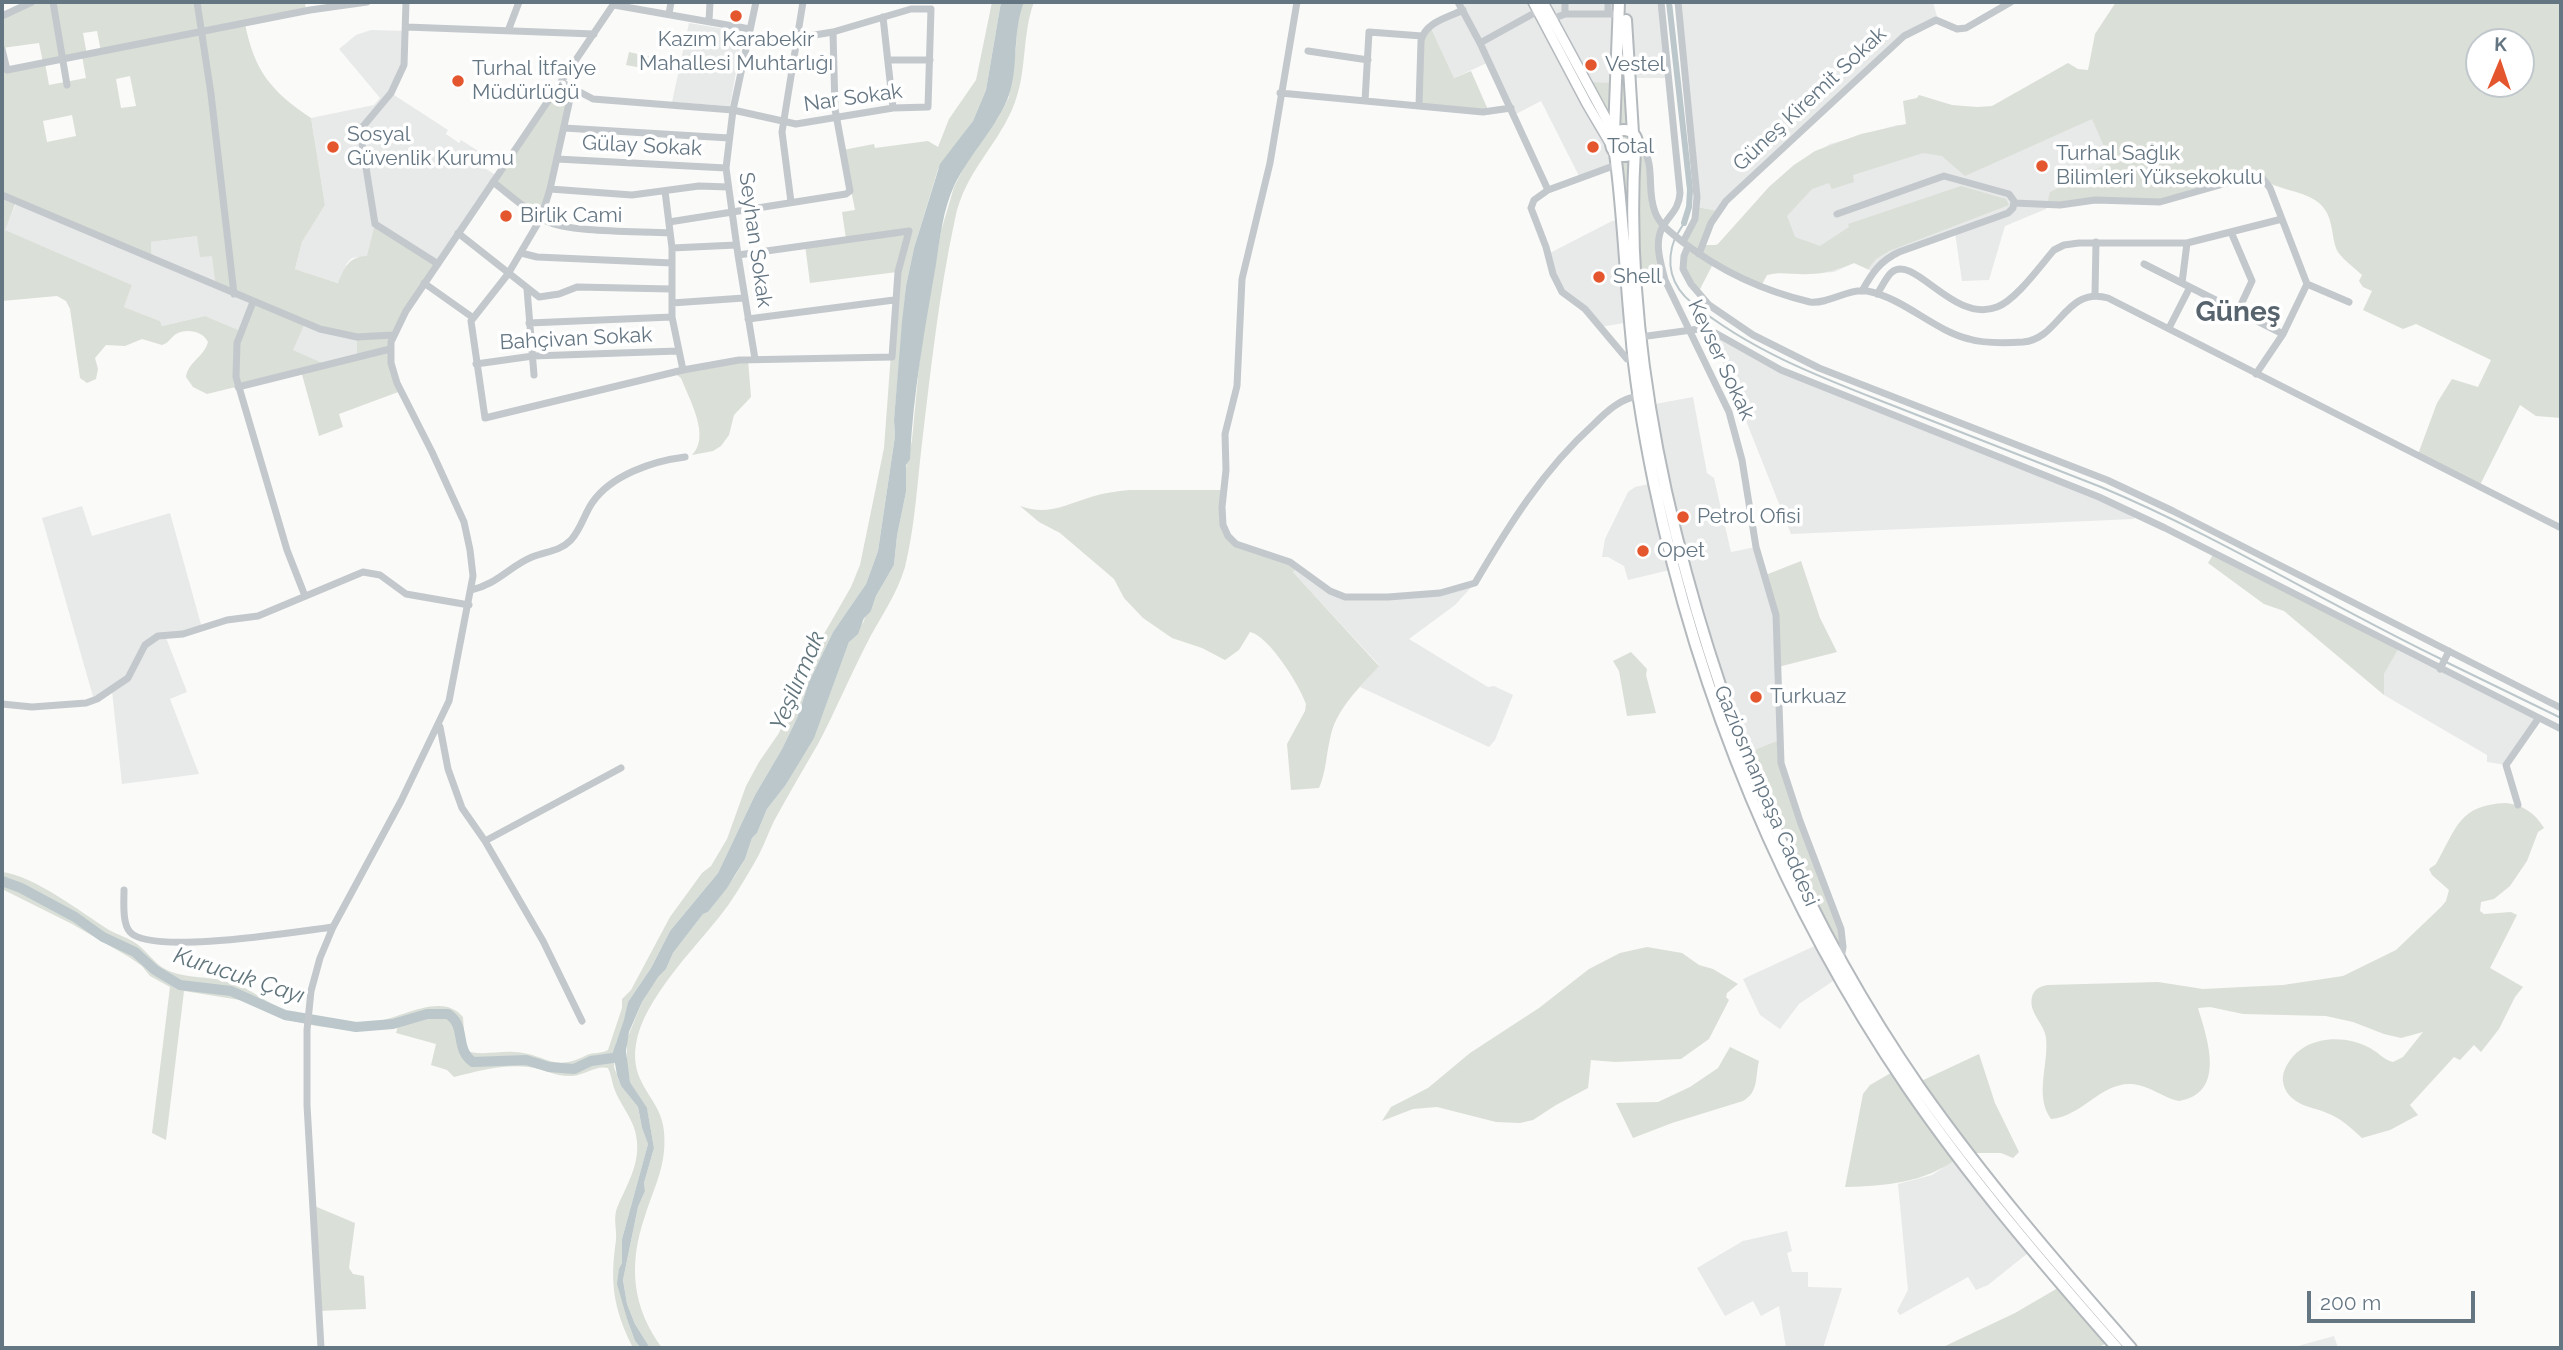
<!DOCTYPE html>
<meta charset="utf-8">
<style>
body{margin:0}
#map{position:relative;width:2563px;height:1350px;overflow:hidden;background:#fafaf8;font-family:Raleway,sans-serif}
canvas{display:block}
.frame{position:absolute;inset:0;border:4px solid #657683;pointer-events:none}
.north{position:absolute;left:2465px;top:28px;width:70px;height:70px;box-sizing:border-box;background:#fff;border:2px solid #c1c8cd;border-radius:50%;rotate:2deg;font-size:19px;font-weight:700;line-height:28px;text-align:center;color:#657683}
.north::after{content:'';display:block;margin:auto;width:24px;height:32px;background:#e4572e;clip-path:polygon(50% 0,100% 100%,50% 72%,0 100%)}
.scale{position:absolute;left:2307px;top:1291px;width:168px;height:32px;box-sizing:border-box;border:4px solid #657683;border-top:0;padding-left:9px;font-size:21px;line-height:24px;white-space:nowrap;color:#657683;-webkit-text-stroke:5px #fff;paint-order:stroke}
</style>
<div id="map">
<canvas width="2563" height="1350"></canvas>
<div class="frame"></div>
<div class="north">K</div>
<div class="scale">200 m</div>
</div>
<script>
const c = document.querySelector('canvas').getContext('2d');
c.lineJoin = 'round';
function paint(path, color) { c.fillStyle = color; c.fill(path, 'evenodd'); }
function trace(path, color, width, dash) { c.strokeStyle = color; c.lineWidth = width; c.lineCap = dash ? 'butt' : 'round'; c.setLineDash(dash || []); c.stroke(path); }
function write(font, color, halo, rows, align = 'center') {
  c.font = font + ' Raleway,sans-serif'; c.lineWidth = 7; c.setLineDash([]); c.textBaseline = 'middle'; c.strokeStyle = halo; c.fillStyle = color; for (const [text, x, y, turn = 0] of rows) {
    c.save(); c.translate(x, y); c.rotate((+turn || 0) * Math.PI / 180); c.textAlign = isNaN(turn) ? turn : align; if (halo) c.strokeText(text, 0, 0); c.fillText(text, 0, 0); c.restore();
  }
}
paint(new Path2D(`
 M1458,2H1661L1667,78H1629L1615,153L1616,165L1580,178L1541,101L1514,115L1489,62L1454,78L1430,26L1462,10Z
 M1678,2H1933L1938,20L1911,31L1718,211L1697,207Z
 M689,23L743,32L730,106L672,102Z
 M371,30L405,31L404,65L391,93L448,130L446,134L459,143L461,140L483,154L477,163L497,176L422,286L360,257L352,258L347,263L339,283L295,269L302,242L325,205L311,118L374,105L380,98L339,49L356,35Z
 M2076,82L2112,162L2051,192L2046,209L2005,226L1989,280L1962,281L1955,233L1899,252L1873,272L1854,263L1834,272L1820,273L1777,272L1767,275L1761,286L1702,245L1712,246L1720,243L1769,187L1794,165L1830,144L1897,125H1929Z
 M17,202L152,259L151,242L197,236L253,302L241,331L205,316L162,326L160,321L124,307L132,285L4,230Z
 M1622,220L1630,322L1600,327L1566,296L1548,254L1612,221Z
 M304,322L357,337V357L327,365L292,350Z
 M1710,330L1781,370L2136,514L2134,519L1791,534Z
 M1693,397L1707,473L1714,478L1731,552L1756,547L1776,615L1779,740L1744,754L1715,673L1650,405Z
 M1654,483L1674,569L1628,580L1624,566L1608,557H1602L1605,539L1628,492L1635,487Z
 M82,506L92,536L170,513L202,628L165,635L187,692L170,699L199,774L122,784L112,691L94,700L42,518Z
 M1299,566L1339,595L1440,593L1475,583L1455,605L1409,639L1488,687L1494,686L1513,695L1495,740L1489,747L1360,687L1379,665L1293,572Z
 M2399,648L2538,719L2506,765L2487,762V755L2384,695V674Z
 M1821,943L1839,977L1799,1004L1780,1029L1760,1015L1743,979Z
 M1958,1158L2033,1249L1988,1285L1976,1290L1968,1277L1900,1315L1897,1311L1908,1290L1898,1184L1932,1175Z
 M1787,1231L1792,1251L1787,1253L1792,1272H1808V1287L1842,1288L1823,1348H1786L1779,1306L1761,1316L1753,1301L1725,1316L1697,1268L1743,1241Z
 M2334,1336L2338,1348H2291Z`), '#e8e9e9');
paint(new Path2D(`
 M32,2H305L306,11L245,24C255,72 271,91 311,118L325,205L302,242L295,269L338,283C345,267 348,257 367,256L375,224L438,264L415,297L390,349L401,391L339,414L343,427L319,436L301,371L207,394L193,387L186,377C188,362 204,357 208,342C203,331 186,328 176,334C170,338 169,343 162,345L142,339L125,346L106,345L95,358L98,369L96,379L87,383L80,378L70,309L66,301L57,296L2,301V49L7,70L43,63L39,43L2,48V16ZM97,31L101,52L87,55L83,33ZM82,56L86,78L49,85L45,63ZM130,76L136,106L121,108L116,79ZM72,115L76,136L47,142L43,121ZM16,202L152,260L151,242L197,236L200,257L212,256L216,287L253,302L241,331L205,316L162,326L160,321L124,307L132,285L5,230ZM305,323L357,337V357L327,365L293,350Z
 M992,2H1001L986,90L973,121L938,169L914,248L906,286L894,420L895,436L878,551L866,584L833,632L809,682L797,718L782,749L755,795L718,873L670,931L651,968L628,1002L625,1020L616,1043L614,1067L621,1086L638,1107L642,1128L648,1144L622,1239V1263L618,1280L628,1322L635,1341L641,1348H633L631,1344C613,1306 610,1282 616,1240C617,1229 613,1219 617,1208C626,1186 639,1167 637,1142C636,1121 621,1107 614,1088C612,1082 611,1074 608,1068C596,1065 585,1075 572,1076C556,1077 544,1069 529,1067C502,1064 479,1071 454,1077L447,1070L431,1065L436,1044L396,1033L398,1026L356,1031L317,1026L284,1019L246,1001L184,991L166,1140L152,1133L170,987L150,976L142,966L129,957L72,924L2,889V872C33,875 82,913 109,930C118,935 129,938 137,944C147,951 155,964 165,969C187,980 210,975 232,983C253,989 268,1005 289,1012C310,1019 352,1025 374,1022C401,1019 441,991 463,1017L465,1044L470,1052C485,1055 500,1051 514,1052C548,1054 552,1073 587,1055C594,1052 601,1054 608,1050L622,1008V999L631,990L670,917L702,873L711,866L727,839L746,786L759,762L779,733L805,667L851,587L860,565L884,448L897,272L810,283L805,245L846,239L842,212L855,210L843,150L874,144L875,148L928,141L938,147L949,119L976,80Z
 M1024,2H1034C1022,34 1027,70 1015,102C1000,144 965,170 955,219C939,293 931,368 922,443C917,485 915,526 905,567C897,595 879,619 866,645C849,678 835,712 818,744C803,770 788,795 774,821C767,836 761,853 752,867C742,884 732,901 720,916C693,950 643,1000 636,1044C629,1086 662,1098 664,1132C667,1165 654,1187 645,1216C628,1265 632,1307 662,1348H650L635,1324L627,1304L623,1280L638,1207L645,1191L644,1183L654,1148L647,1109L630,1082L627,1066V1039L642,1002L657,977L666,969L673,953L703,914L708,912L735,876L745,859L752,838L757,833L767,809L785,786L806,749L821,718L849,642L864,621L865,615L871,611L876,596L894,565L897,536L906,492V468L912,440L921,345L941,231L954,187L971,154L998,118L1009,97L1016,48L1017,18Z
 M2116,2H2561V418L2536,416L2520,405L2479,487L2417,457L2437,403L2452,379L2478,387L2491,360L2416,324L2403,329L2363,310L2372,291L2363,287L2359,281L2362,275C2355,268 2339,257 2336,248C2331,232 2333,215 2319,203C2304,190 2278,191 2259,177L2165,201L2047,205L2050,192L2111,162L2092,119L1965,176L1942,156L1923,153L1853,175L1854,182L1832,189L1829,183L1812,189L1787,216L1795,237L1820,246L1849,227L1848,224L1961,186L2006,199L2009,205L1889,251L1876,259L1868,269L1854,263C1839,269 1825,274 1809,274C1794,275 1781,271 1767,275L1761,286L1713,264L1698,293L1682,262L1688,246L1683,242L1697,207L1718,211L1703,245H1717L1769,187L1794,165L1815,151L1861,134L1906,124L1903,101L1917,98L1919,95L1952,105L1977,107L1992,106L2068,63L2078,69L2088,70L2095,34ZM2479,42H2521V84H2479Z
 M1430,26L1454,78L1471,71L1489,112L1419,106L1422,38Z
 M1619,47H1627L1633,133L1637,144H1642L1652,197L1660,221L1662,269L1634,271L1631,224H1622L1611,138L1585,82L1616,83Z
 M629,52L651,57L648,69L626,65Z
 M561,82L572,90L541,218L493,182Z
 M748,359L751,397L734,415L729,435L721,446L713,451L692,455C711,436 689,399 681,378L674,373Z
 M1130,490H1224L1222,518L1231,541L1299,566L1293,572L1379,666C1360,687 1335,710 1330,739C1326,756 1326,772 1319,788L1291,790L1287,744L1305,711L1306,704C1300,686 1269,636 1250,632L1239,650L1225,660L1202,648L1172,638L1143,618L1124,598L1114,579L1060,533L1039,522L1020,506C1047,516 1065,505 1091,497C1104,493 1116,491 1130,490Z
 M2214,553L2399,648L2384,674V695L2284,611L2264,604L2208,563Z
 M1801,561L1820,618L1837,652L1778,667L1777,625L1763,576Z
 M1631,652L1647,669L1646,675L1656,713L1627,716L1619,671L1613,661Z
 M1779,740L1780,756L1841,929L1840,959L1744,754Z
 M2506,803C2523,805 2535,813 2544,828L2538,832L2527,861L2510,886L2494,899L2481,902L2480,911L2484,914L2511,912L2517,915L2490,968L2523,987L2515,997L2499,1029L2481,1052L2474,1045L2460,1060L2454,1057L2410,1105L2418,1115L2390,1130L2362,1138C2352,1129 2341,1118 2327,1113C2316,1108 2302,1107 2292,1098C2284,1091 2280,1079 2285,1069C2300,1036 2342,1033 2370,1048C2379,1053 2384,1060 2393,1062L2403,1057L2423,1032L2401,1038L2384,1034L2353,1022L2326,1016L2243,1014L2210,1007L2198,1008C2207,1038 2227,1093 2179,1101C2163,1098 2149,1085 2132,1084C2101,1082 2083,1116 2051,1119C2034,1096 2049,1064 2046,1038C2045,1024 2028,1013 2032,997C2034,989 2040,986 2048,985L2158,982L2203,989L2283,985L2343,976L2396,950L2441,907L2446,901L2449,890L2432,875L2429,869L2436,864C2457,827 2459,805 2506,803Z
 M1647,947L1682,953L1699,965L1713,969L1738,984L1727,993L1726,997L1729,1000L1709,1039L1681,1059L1615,1062L1591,1060L1588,1088L1556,1105L1533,1120L1520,1123L1496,1122L1437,1107L1413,1109L1382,1121L1391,1107L1428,1088L1470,1053L1539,1008L1589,969L1620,953Z
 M1730,1047L1759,1061C1755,1077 1759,1092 1743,1101L1672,1123L1633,1138L1616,1103L1658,1102L1690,1087L1718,1068Z
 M1979,1054L1995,1103L2019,1152L2013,1158L2001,1153H1968L1917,1083Z
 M1896,1070L1958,1158C1924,1183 1886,1186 1845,1187L1863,1094L1870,1085Z
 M312,1205L355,1223L349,1268L353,1274L364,1276L366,1309L318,1311Z
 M2063,1285L2111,1341L2097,1348H1941L2015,1313Z`), '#dadfd7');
paint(new Path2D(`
 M1001,2H1024C1012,32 1019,65 1009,95C998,126 969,154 954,186C943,210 940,238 936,264C925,328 913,393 910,459L906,465V492L897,536L894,565L876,596L871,611L864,618L858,634L849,642L814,738L785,786L767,809L757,833L752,838L745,859L727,888L708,912L703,914L673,953L666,969L658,977L642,1002L629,1032L626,1051L630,1082L647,1108L654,1148L644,1183L645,1191L638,1207L623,1280L627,1304L635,1324L650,1348H641L635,1341L628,1322L617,1284L619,1269L622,1263V1239L648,1144L642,1128L638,1107L621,1086L617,1075L613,1052L624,1020L628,1002L651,968L670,931L718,873L755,795L782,749L797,718L809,682L833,632L866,584L878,551L895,436L894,420L902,322L906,286L914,248L940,164L973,121L986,90Z`), '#bbc7cb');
trace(new Path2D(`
 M1678,233L1684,223
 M1675,238C1665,263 1671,286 1692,303C1751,351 1820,377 1889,404C1960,432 2031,459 2101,487C2218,536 2327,604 2441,659
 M2446,662L2561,718`), '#bbc7cb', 2);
trace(new Path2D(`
 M1669,2L1690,190L1689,207L1684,223`), '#bbc7cb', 6);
trace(new Path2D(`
 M2,881L21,888L75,917L103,937L135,952L155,970L180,985L231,991L285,1015L356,1027L393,1024L427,1014H448C467,1026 454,1049 473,1062L526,1060L549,1067L574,1069L591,1061L620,1057`), '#bbc7cb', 10);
const major = new Path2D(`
 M1533,2L1587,104L1610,143
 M1543,2L1614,133`);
const highway = new Path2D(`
 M1626,20L1633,133
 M1611 143a13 13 0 1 1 26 0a13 13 0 1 1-26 0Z
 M1614,133L1619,2
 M1635,149C1627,279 1645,408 1676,534C1725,731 1804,921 1920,1088C1984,1179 2058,1265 2131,1348
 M1615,153C1623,212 1625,272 1631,332C1635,383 1644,434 1654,483C1699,699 1784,906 1908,1088C1971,1180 2044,1265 2117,1348`);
trace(major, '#b5babe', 12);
trace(highway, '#b4b9bd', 14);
trace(new Path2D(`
 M53,2L67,85
 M197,2L211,94L234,294
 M406,2L404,65L391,93L360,130L375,224L438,264
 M1297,2L1270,163L1242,279L1237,386L1225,434L1226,470L1222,507L1223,525L1228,536L1236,544L1290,562L1330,591L1345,597H1388L1440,593L1475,583C1509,525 1543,470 1594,424C1607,411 1621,398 1639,396
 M1458,2L1480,43L1548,190L1616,165
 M1661,2L1680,193C1679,210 1669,215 1662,228C1654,244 1661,264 1665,280L1729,412L1742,460L1756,547L1776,615L1781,763L1800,821L1841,929L1843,947L1841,958
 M1678,2L1697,197L1695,219L1683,242
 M614,5L750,29
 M669,14L671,2
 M1565,14V2
 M1608,14V2
 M2,16L32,2
 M883,17L893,108
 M1552,19L1565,14H1619
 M709,21L710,2
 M406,27L594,34
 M508,31L519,2
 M1480,43L1538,11
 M2,49L7,70L310,10L367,2
 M1308,51L1368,60
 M888,60H930
 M561,82L593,99L733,110L796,124L893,108L928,107L931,9H911L833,32L796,38L756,42L748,41
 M572,90L550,189L541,218L508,274L471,321L485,418L683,370L739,360L892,357L898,272L909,231L738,255
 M1280,93L1483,112L1511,108
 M1365,101L1369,32L1422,36
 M1419,106L1421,41C1425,22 1447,18 1463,10
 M564,128L729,138
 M1637,144H1642C1656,170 1646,188 1655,212C1660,226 1673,234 1684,243C1722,272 1764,291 1810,302C1830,304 1848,288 1867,291C1904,298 1933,330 1969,339C1985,344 2006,343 2023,342C2060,339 2065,286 2108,298L2561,528
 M557,159L726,168
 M493,182C510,195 527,211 546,221C570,233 640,231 670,233
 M550,189L632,195L699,186L728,187
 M1548,190L1534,200L1531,208L1546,247L1553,274L1562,292L1585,309L1627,359L1634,358
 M665,191L672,248V317L683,370
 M2,195L320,329L357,337L393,335
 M791,202L782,132L803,2
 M2014,203L2060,205L2095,200L2160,202L2248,177L2263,179L2270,188L2307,284L2283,334L2256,374
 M1837,214L1944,176L2009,194L2014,201L2013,208L2008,213L1899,252C1880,261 1872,273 1862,291
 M669,222L846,194L850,191L835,109L833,32
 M2231,232L2252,281L2238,311
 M458,233L539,297L559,294L577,287L671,289
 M1688,246L1684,256L1683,269L1691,284L1709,305L1753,335L1819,368L2107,480L2173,511L2561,708
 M672,248L736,245
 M521,253L537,257L672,263
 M1699,254L1711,223L1726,201L1904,36L1936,20L1957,29L1966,28L2011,2
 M2144,264L2283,334
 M424,283L472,317
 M2182,283L2187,243
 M2307,284L2349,302
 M527,289L534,375
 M1877,294C1882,287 1886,277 1892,272C1915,254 1953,324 1997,307C2016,300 2040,266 2054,250L2064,245L2079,243H2187L2282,219
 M2095,295L2096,242
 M253,302L237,343L236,377L287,550L305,596
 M672,303L744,298
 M748,319L894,300
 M529,323L672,317
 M2169,328L2190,287
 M1640,337L1699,329L1710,330L1781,370L2099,497L2165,528L2561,729
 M755,359L738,255L726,168L733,110L756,2
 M476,364L533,356L678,351
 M238,387L390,349
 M471,590C496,585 510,566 532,557C546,551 559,552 571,540C581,529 584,515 592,503C611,475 653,461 685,457
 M2440,669L2449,651
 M2,704L32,707L86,703L97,699L128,678L145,645L158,636L183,634L227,620L258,616L363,572L380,575L406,594L469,605
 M440,727L448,769L462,808L485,841L543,941L582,1021
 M2518,805L2506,765L2538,719
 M485,841L621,768
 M124,890C124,902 122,923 130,932C151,956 300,931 333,927
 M321,1348L307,1105V1030L311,991L320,958L333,927L401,801L449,701L473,576L470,550L464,522L432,452L397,383L391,363V342L406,311L615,2`), '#c3c8cc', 7);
trace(major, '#fff', 9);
trace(highway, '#fff', 10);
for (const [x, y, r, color] of [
 [736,16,7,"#e4572e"],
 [1591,65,7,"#e4572e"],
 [458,81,7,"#e4572e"],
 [333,147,7,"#e4572e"],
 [1593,147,7,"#e4572e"],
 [2042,166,7,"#e4572e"],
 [506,216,7,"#e4572e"],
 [1599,277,7,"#e4572e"],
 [1683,517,7,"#e4572e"],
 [1643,551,7,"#e4572e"],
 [1756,697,7,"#e4572e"]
]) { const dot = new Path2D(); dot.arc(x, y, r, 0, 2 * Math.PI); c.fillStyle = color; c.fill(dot); trace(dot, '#fff', 2.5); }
write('21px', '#657683', '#fff', [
 ["Kazım Karabekir",736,40,"center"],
 ["Mahallesi Muhtarlığı",736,64,"center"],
 ["Vestel",1605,65],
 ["Turhal İtfaiye",472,69],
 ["Müdürlüğü",472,93],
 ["Sosyal",347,135],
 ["Güvenlik Kurumu",347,159],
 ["Total",1607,147],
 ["Turhal Sağlık",2056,154],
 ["Bilimleri Yüksekokulu",2056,178],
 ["Birlik Cami",520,216],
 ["Shell",1613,277],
 ["Petrol Ofisi",1697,517],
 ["Opet",1657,551],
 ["Turkuaz",1770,697]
], 'left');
write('21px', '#657683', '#fff', [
 ["Nar Sokak",853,98,-8],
 ["Güneş Kiremit Sokak",1810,99,-43],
 ["Gülay Sokak",642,146,3],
 ["Seyhan Sokak",755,240,82],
 ["Bahçivan Sokak",576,339,-3],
 ["Kevser Sokak",1721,360,65],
 ["Gaziosmanpaşa Caddesi",1766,796,67]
]);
write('italic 23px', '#60757c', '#fff', [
 ["Yeşilırmak",798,681,-67],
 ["Kurucuk Çayı",239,976,18]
]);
write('bold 28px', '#57646e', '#fff', [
 ["Güneş",2238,313]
]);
</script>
